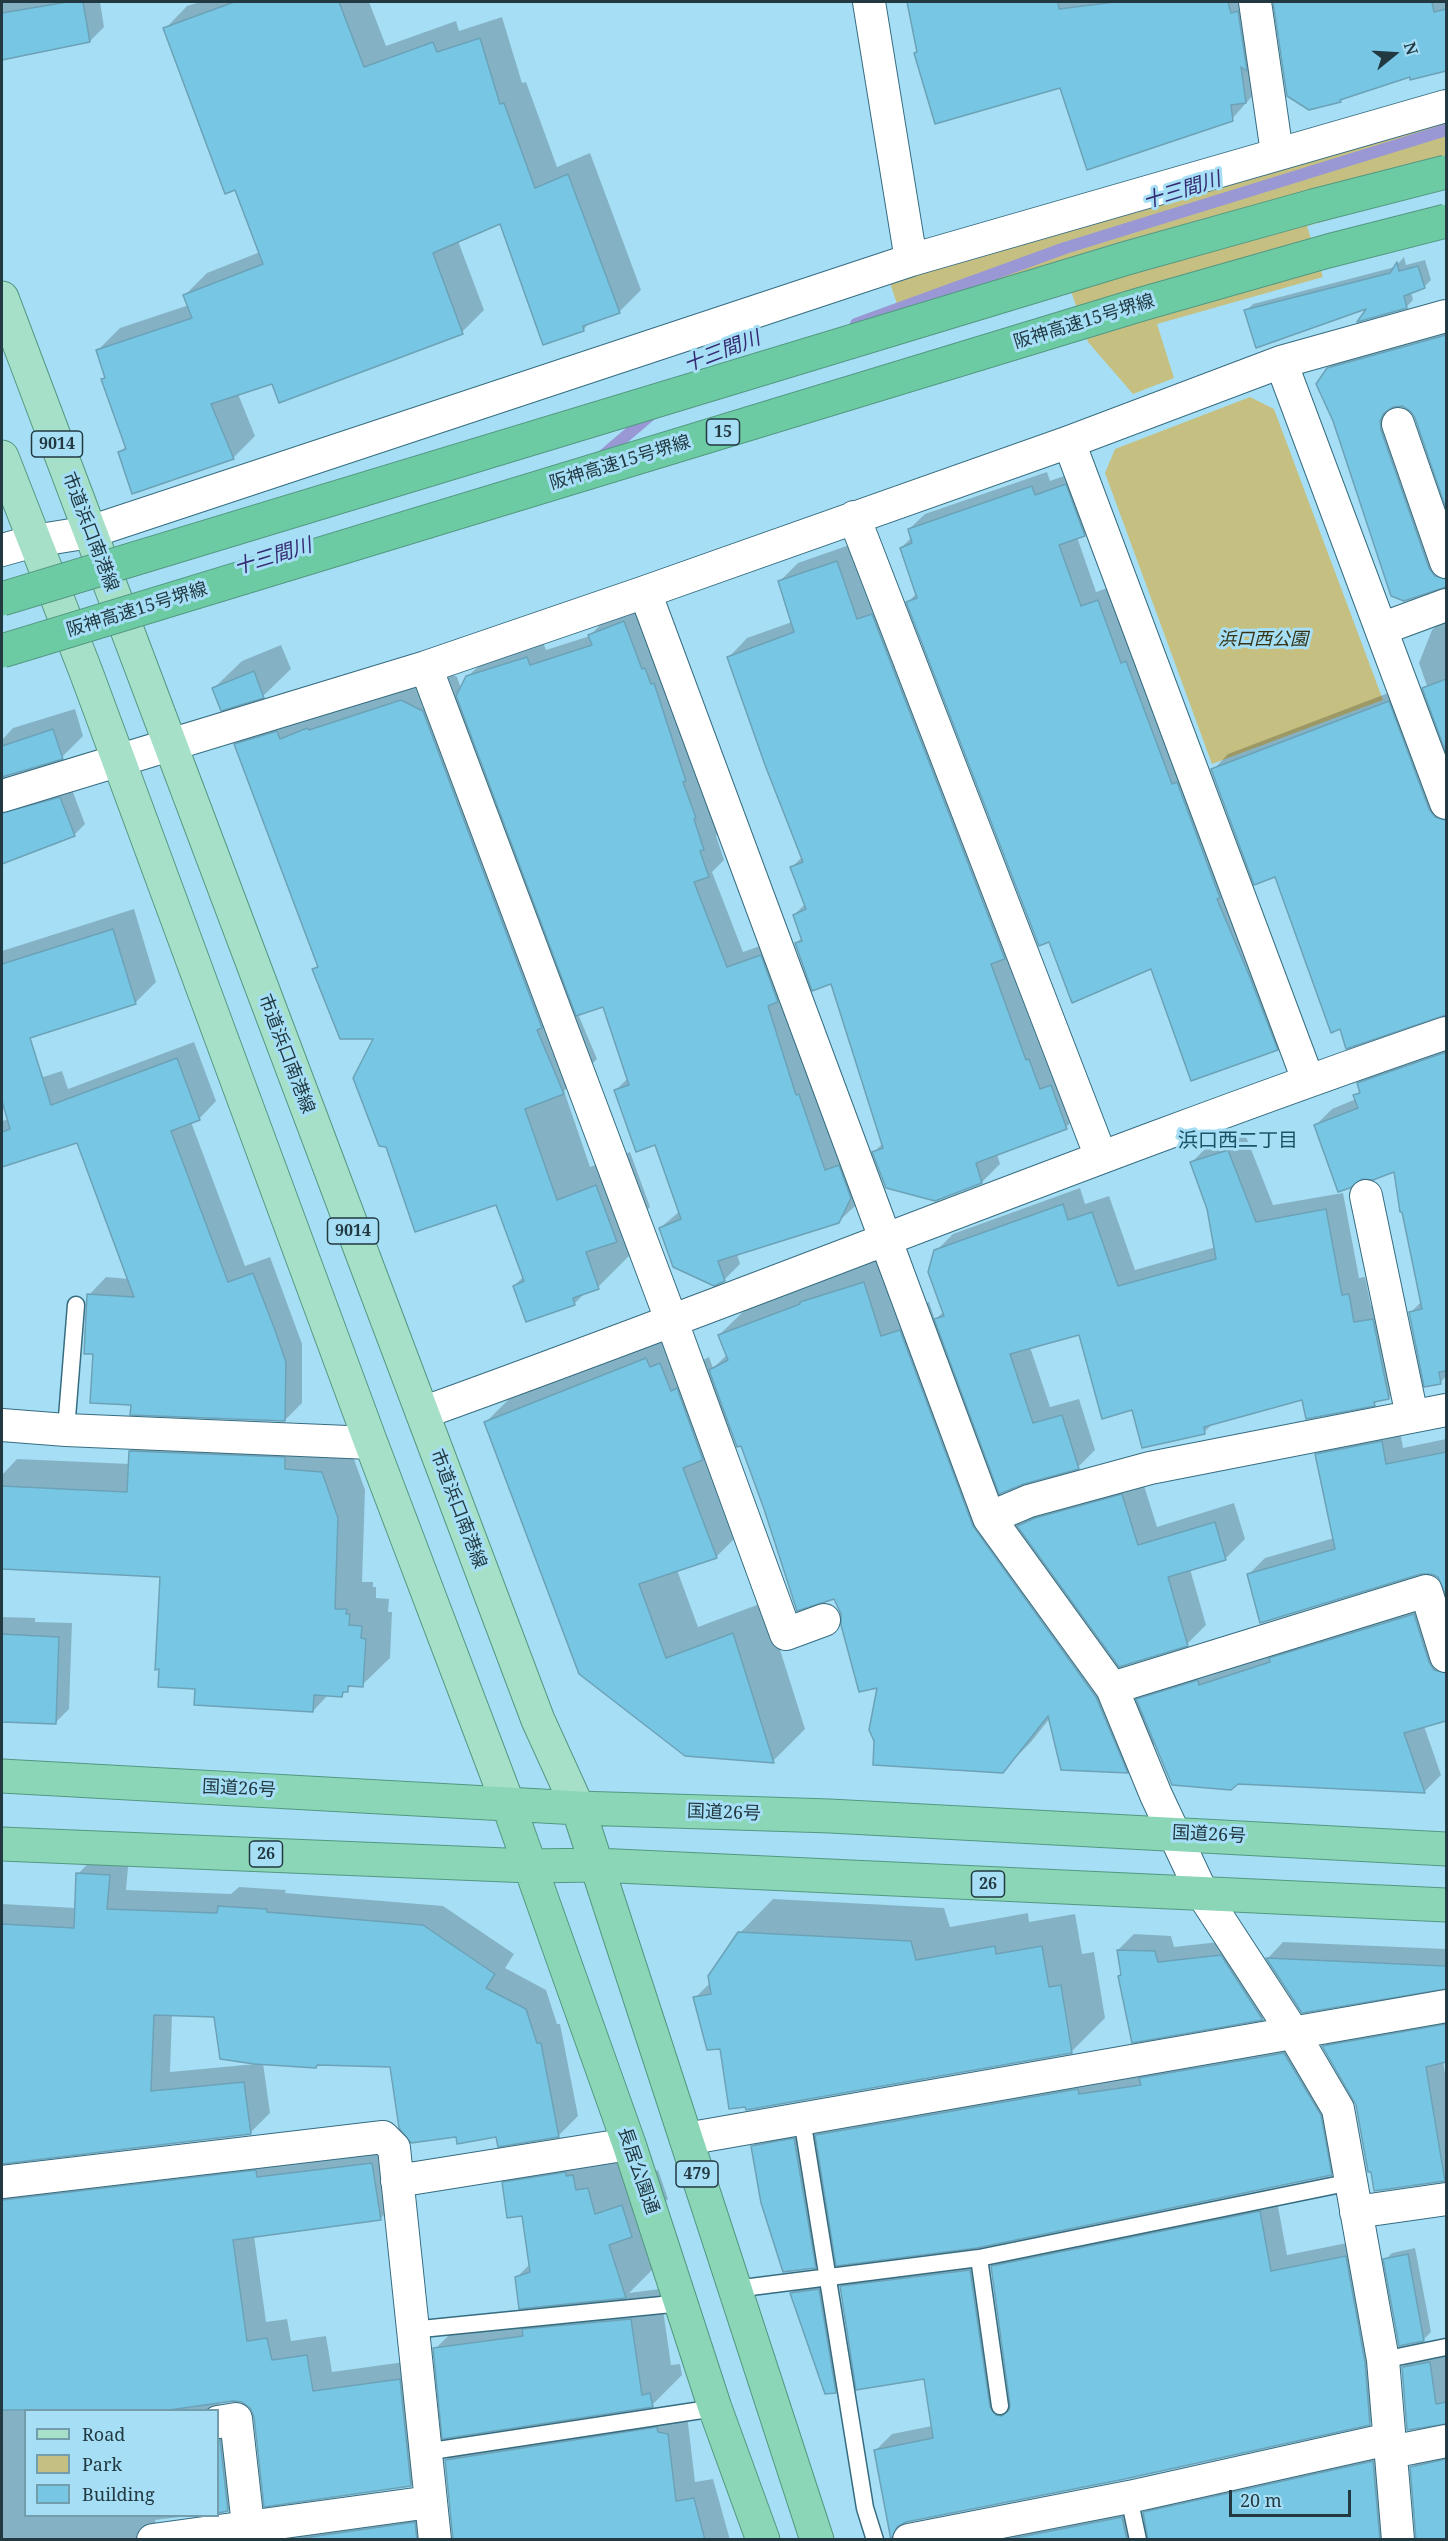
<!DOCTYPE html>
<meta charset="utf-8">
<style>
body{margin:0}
#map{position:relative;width:1448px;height:2541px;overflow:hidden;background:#a6dff5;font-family:"Noto Serif",serif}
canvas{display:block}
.frame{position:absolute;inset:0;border:3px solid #223942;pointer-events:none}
.legend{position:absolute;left:24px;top:2409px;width:195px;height:108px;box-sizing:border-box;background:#a6dff5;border:2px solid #719dad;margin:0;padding:8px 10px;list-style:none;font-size:18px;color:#223942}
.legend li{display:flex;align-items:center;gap:12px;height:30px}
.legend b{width:30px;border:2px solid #719dad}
.north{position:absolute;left:1364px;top:24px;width:60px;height:60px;-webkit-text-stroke:4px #a6dff5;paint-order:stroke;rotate:72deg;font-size:16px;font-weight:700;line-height:24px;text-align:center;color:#223942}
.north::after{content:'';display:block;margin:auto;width:21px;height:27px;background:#223942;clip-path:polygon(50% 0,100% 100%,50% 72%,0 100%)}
.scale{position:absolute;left:1229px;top:2490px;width:122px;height:27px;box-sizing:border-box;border:3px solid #223942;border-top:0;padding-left:8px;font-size:18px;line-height:21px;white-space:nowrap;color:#223942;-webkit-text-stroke:4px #a6dff5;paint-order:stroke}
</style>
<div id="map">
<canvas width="1448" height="2541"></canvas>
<div class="frame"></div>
<ul class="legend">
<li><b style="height:8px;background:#a7e0c8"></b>Road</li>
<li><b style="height:16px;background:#c5c081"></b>Park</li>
<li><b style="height:16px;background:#77c6e4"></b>Building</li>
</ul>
<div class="north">N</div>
<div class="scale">20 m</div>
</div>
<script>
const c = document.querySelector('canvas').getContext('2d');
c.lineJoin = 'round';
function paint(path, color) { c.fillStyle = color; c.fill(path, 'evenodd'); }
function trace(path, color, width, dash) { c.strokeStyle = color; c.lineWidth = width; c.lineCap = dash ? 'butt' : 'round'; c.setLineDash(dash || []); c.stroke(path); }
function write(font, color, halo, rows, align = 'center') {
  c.font = font + ' "Noto Serif","Noto Sans JP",serif'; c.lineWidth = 6; c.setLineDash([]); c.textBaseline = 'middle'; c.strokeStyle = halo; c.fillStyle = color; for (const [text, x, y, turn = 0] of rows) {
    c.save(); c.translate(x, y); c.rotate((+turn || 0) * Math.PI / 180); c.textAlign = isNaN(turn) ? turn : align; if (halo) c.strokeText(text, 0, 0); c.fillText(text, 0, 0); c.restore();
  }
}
paint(new Path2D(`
 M1446,118V187L1307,226L1323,277L1157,324L1174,378L1133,394L1088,342L1069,285L906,331L889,280Z
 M1250,397L1274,409L1383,700L1212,764L1105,473L1115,449Z`), '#c5c081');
paint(new Path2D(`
 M2,2H100L104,27L90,41L2,58Z
 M200,2H369L386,46L456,21L459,31L502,17L522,83L526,82L557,167L590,153L641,290L619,312L591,321L584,329L501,222L458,241L484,310L462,332L238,394L255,436L233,458L120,453L126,446L103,379L106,376L97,351L120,328L189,305L185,295L207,273L260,252L236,188L165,29L187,6Z
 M909,2H1254L1261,86L1232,119L1061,86L915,53L918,50Z
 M1275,2H1446V69L1412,78L1411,75L1344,97L1340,101L1288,95Z
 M1404,257L1406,265L1425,260L1431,280L1424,287L1411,292L1413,300L1406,307L1246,311L1253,304L1395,267Z
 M1446,324V504L1416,417L1411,410L1402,405H1396V414L1446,555V586L1404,600L1328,369L1344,353Z
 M1081,470L1099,519L1084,535L1077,537L1096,592L1113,586L1292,1034L1277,1049L1152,967L1050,940L908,602L917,593L901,548L912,537L909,529L925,514L1047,472L1050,481Z
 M855,543L1085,1109L1066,1127L997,1154L1000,1164L982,1182L874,1152L883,1143L832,982L796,943L802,938L794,915L806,903L792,867L803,856L729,657L747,638L792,622L779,582L798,563Z
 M640,606L719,832L716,836L724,860L712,872L743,952L777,940L866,1181L855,1206L838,1222L737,1254L740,1264L724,1280L660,1228L680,1211L656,1143L616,1090L628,1078L604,1005L578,1014L597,1059L564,1091L590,1167L630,1152L650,1207L624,1233L632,1253L598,1287L587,1291L574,1304L514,1286L524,1276L497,1203L375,1037L314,970L319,965L235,745L269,711L436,666L457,677L461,689L467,677L484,661L543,642L546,650L590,636L605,619Z
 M1446,617V749L1424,689L1427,686L1419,663L1432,630Z
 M281,645L291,669L263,696L214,688L242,661Z
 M1404,687L1446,797V1014L1341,1027L1276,875L1213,770L1228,754Z
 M75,709L83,736L62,757L2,776V740L13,728Z
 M71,787L85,824L74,835L7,860L2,843V823L22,802Z
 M134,909L156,982L135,1003L2,1045V951Z
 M194,1042L216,1101L199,1119L191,1122L245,1266L270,1257L302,1344V1403L285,1420L132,1404L94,1353L89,1295L106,1277L129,1279L78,1141L2,1165V1121L9,1119L21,1084L62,1071L68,1089Z
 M1446,1042V1376L1440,1383L1410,1313L1422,1301L1395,1170L1315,1126L1332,1109L1356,1099L1355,1096L1361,1090L1359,1084L1376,1067Z
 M1245,1134L1273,1205L1343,1193L1359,1278L1365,1277L1371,1306L1390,1302L1406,1380L1389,1398L1379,1400L1374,1404L1303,1399L1215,1422L1204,1432L1133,1408L1080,1333L1030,1347L1050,1407L1079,1399L1095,1450L1078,1467L1024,1482L999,1492L1021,1524L1038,1507L1141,1476L1157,1527L1234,1503L1245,1539L1226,1558L1190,1569L1206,1625L1187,1644L1122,1665L1138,1700L1155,1683L1431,1598L1446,1651V1718L1424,1726L1441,1775L1425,1791L1237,1783L1156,1743L1127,1772L1050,1718L1031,1742L1002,1771L878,1686L834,1597L732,1429L717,1444L748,1525L716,1557L677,1570L698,1627L765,1602L805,1729L773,1761L685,1755L486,1422L518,1390L678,1327L692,1332L703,1360L709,1357L713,1368L727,1355L719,1335L748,1307L830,1274L892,1254L910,1308L929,1302L935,1320L944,1311L936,1251L953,1234L1080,1188L1085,1204L1109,1196L1135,1270L1216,1247L1208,1208L1192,1162L1209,1145Z
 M158,1424L349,1445L365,1490L362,1582H373V1587H376V1598L389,1599L388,1612H392L390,1658L362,1685H352L341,1695L329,1694L313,1711L197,1688L161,1575L2,1567V1475L17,1459L130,1464V1451Z
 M1399,1425L1403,1448L1446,1439V1592L1440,1577L1431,1572L1248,1575L1265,1558L1334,1538L1316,1455L1333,1438Z
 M2,1617L35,1618V1622L72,1623L69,1709L55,1723L2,1720Z
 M97,1854L129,1856L126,1890L231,1894L239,1887L286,1890L285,1893L443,1906L514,1954L505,1968L546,1990L557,2024H560L578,2116L559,2135L499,2145L498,2136L457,2135L391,2066L263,2063L270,2113L250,2133L4,2162L7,2174L392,2144L400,2199L380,2219L254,2236L266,2322L287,2319L291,2341L326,2336L332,2372L419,2360L430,2465L411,2485L255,2417L252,2408L242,2401L219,2402L247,2490L228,2510L218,2511V2410H26V2516H188L155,2520L158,2531L434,2503L447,2537L454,2538L446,2460L466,2440L687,2415L695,2482L713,2479L730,2540H2V1904L76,1908L78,1874ZM172,2014L215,2015L256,2064L170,2072Z
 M773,1899L944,1908L950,1927L1028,1913L1029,1922L1075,1914L1082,1954L1094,1952L1105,2018L1071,2052L721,2047L695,1998L711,1982L740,1933Z
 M1134,1934L1171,1936L1174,1947L1237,1940L1278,2003L1262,2018L1133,2041L1120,1976L1122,1973L1118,1950Z
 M1283,1942L1446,1949V1987L1302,2011L1268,1958Z
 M1446,2012V2061H1443L1446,2080V2181L1375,2190L1357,2105L1324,2046L1340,2030Z
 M1303,2034L1350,2155L1331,2174L835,2247L815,2267L753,2146L783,2116Z
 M602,2137L631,2178L658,2170L668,2199L648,2219L662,2260L629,2293L660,2289L671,2365L680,2364L682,2375L652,2405L435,2349L465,2319L546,2308L550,2304L516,2278L530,2264L523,2214L504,2183L541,2146Z
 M1276,2196L1287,2255L1362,2240L1386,2407L1370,2423L876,2450L892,2434L932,2426L925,2377L841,2287L857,2271L986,2254L1005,2391L1011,2399L992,2267L1009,2251Z
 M1415,2248L1431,2332L1424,2339L1385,2260L1392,2253Z
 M832,2276L848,2378L835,2391L815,2356L812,2357L791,2293L805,2280Z
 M1446,2346V2423L1408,2429L1403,2367L1419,2351Z
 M1389,2446L1406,2540H943L1138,2501L1144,2524L1146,2523L1145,2513L1161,2497Z
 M1446,2447V2540H1417L1412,2467L1428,2451Z`), '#0003');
trace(new Path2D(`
 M856,324L1065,248L1446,130
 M599,459L654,412`), '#9998d5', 12);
const building = new Path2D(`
 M67,2H83L90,42L2,60V13Z
 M234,2H339L364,67L433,42L437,52L480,38L500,104L504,103L535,188L568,174L620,313L583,326L584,331L543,345L500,224L433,253L463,334L279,403L272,384L211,404L234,459L132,494L118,452L126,449L101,379L105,378L96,350L192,318L183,295L263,264L235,190L225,194L163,28Z
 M907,2H1058L1059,9L1115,2H1228L1231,13L1238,11L1247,71L1241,67L1246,103L1231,105L1233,121L1087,170L1060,88L935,124L914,53L917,52Z
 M1273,2H1432L1434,12L1446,9V71L1410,80V77L1340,100L1341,102L1309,110L1287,96Z
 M1397,262L1399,271L1418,266L1425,288L1404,296L1407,308L1357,322L1366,309L1256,348L1244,310L1390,273Z
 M1446,335V509L1415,418L1410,411L1402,406L1393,407L1384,413L1380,421L1381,430L1429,568L1435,576L1446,579V587L1404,601L1391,596L1333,421L1316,384L1327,368Z
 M1066,484L1085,536L1059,545L1081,606L1098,600L1121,663L1126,661L1172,784L1177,782L1220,898L1217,899L1249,975L1278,1050L1191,1081L1151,969L1072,1003L1049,942L1039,946L906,602L917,598L900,548L912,543L908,529L1032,486L1035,495Z
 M837,561L857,619L872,614L1005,959L991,964L1026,1060L1029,1059L1040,1089L1051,1085L1067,1129L976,1163L982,1183L935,1201L886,1188L872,1152L883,1148L831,984L812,991L795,943L802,941L793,915L806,909L790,867L803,862L765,765L727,657L794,632L778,581Z
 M624,621L642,669L645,668L651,684L654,683L686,781L683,782L696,818L694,819L704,850L700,851L709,877L694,882L727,967L761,955L778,1002L768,1006L796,1095L799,1094L825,1170L839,1165L851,1198L839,1223L718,1261L725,1281L714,1286L673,1267L659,1228L681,1219L655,1145L636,1152L614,1090L629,1085L603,1007L576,1016L456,696L466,676L527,657L530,665L592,645L588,635Z
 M254,671L264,698L221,711L212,688Z
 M1446,679V753L1422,688Z
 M401,700L423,711L542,1028L537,1030L564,1094L525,1109L557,1200L596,1185L617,1242L586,1252L599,1289L573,1298L575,1305L526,1322L513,1286L524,1281L496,1205L415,1232L386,1147L379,1146L353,1078L373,1039H340L312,969L318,967L234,744L277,731L280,739L307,728L309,730Z
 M1389,701L1429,809L1435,817L1446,820V1015L1346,1049L1340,1029L1331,1033L1275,877L1254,885L1211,769Z
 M53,729L63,759L2,777V746Z
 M60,797L75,836L2,864V813Z
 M113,929L136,1004L30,1038L51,1105L177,1058L200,1120L171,1131L228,1282L253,1273L275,1330L286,1362L285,1421L130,1415L131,1405L90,1403L93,1354H84L87,1294L134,1297L77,1143L2,1167V1132L10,1129L2,1101V964Z
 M1446,1052V1371L1439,1372L1441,1384L1424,1387L1409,1312L1422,1309L1402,1212H1400L1394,1172L1373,1180L1362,1179L1350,1188L1338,1192L1314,1125L1358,1108L1353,1095L1360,1093L1357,1083Z
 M1228,1150L1256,1222L1326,1209L1342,1295L1349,1294L1354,1322L1373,1319L1389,1399L1374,1402L1375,1406L1306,1419L1302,1400L1204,1427L1205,1434L1142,1448L1132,1410L1102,1419L1079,1335L1010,1354L1033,1423L1062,1415L1079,1469L1024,1484L999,1494L934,1319L944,1316L928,1272L934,1250L1063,1204L1068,1220L1092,1212L1118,1286L1216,1259L1207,1209L1190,1162Z
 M864,1282L881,1336L900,1330L973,1526L1096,1697L1128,1773L1061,1770L1048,1716L1003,1773L873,1765L874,1741L869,1730L877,1688L859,1692L841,1625V1614L834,1599L797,1611L764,1509L741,1446L737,1447L709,1370L728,1360L718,1335L800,1304V1302Z
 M646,1358L650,1367L660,1363L671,1391L677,1388L703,1460L683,1468L717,1558L639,1584L666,1658L733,1633L774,1763L685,1756L579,1674L484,1422Z
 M1382,1441L1386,1464L1446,1452V1596L1438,1577L1431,1574H1421L1260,1623L1247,1574L1335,1549L1315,1454Z
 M129,1451L285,1457V1469L322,1472L338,1518L335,1609H347L346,1614H350L349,1625L362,1626L361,1638L366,1639L363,1687L348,1686V1692H343L342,1697L314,1695L313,1712L194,1705L195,1689L158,1687L159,1669L155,1670L160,1577L2,1569V1486L127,1492Z
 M1122,1494L1138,1545L1215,1522L1226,1560L1168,1577L1188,1646L1119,1667L1017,1526L1035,1518Z
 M1414,1614L1429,1662L1434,1670L1446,1673V1721L1404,1733L1425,1793L1238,1784L1231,1790L1172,1785L1136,1699L1198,1680L1199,1685L1270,1662L1269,1658Z
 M2,1634L59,1637L56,1724L2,1722Z
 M76,1873L110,1875L107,1909L217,1913L218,1906L267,1909V1912L423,1925L495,1974L486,1988L526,2009L537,2043H541L559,2137L498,2147L496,2137L457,2144L456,2137L411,2143L399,2128L390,2067L317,2065L316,2068L254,2064L220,2059L214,2017L154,2015L151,2091L244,2082L251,2134L2,2164V1924L74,1928Z
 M738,1932L911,1941L916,1960L995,1946L996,1954L1042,1946L1049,1987L1061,1985L1072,2053L746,2110L745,2107L729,2109L720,2049L707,2050L693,1997L711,1994L708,1976Z
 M1117,1950L1155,1951L1158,1962L1221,1955L1263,2020L1132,2043L1118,1976L1121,1975Z
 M1266,1958L1446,1966V1989L1302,2013Z
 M1446,2024V2062L1426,2067L1445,2181L1374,2191L1371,2172H1368L1356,2105L1322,2046Z
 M1284,2053L1321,2115L1332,2175L977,2248L836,2266L815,2135L1078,2089L1079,2094L1141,2085L1139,2078Z
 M794,2138L816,2268L783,2272L761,2203L751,2146Z
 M372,2163L381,2220L233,2240L247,2341L267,2338L272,2360L307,2355L313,2391L400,2379L411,2486L264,2507L254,2417L250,2408L242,2402L233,2401L169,2410H2V2200L256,2170L257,2177Z
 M566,2172V2176L573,2175L576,2190L588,2188L595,2214L622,2205L632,2237L609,2245L626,2298L519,2309L515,2277L530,2272L522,2216L507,2218L502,2182Z
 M1260,2211L1271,2271L1346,2256L1365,2362L1370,2425L1125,2479L906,2522L897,2527L891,2540L874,2450L933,2438L924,2379L856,2390L840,2286L970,2270L990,2407L996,2415L1002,2416L1009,2410L1010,2405L991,2266Z
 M1408,2254L1424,2341L1399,2346L1383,2259Z
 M819,2289L836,2393L825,2394L790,2293Z
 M631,2319L642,2395L650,2393L653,2407L442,2439L433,2348L523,2336L522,2329Z
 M1430,2362L1436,2404L1446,2402V2424L1407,2430L1402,2367Z
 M657,2427L658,2432L668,2434L676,2501L694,2498L705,2540H453L445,2460Z
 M218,2439L220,2440L228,2511L218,2513Z
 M1446,2459V2540H1416L1410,2467Z
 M1373,2461L1380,2540H1148L1143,2512Z
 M1122,2517L1127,2540H1005Z
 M415,2522L417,2540H289Z`);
paint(building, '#77c6e4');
trace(building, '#6ca2b7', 1.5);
const service = new Path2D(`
 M66,1430L76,1305
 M802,2119L865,2508L875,2540
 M979,2258L1000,2406
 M735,2289L979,2258L1351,2182
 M411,2330L682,2303
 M1383,2360L1446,2347
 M425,2452L715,2408
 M1129,2497L1138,2540`);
const minor = new Path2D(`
 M869,2L911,260
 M1255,2L1277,153
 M1281,362L1446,803
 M1398,424L1446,562
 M1069,442L1308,1080
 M854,517L1101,1157
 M2,550L34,541L90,532L911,260L1446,106
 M645,592L989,1518L1112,1688L1156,1795L1202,1893L1294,2034L1338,2109L1383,2360L1398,2540
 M1381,629L1446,605
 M426,667L672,1322L786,1634L824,1620
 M2,796L426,667L645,592L1069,442L1281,362L1446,316
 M1366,1196L1412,1416
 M422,1413C765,1290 1102,1151 1446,1033
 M2,1425L66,1430L371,1443
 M989,1518L1029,1501L1150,1468L1446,1410
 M1112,1688L1426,1591L1446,1656
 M686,2139L1446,2006
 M397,2181L629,2144
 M2,2182L383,2137L394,2148L435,2540
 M1356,2212L1446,2199
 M218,2422L236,2419L248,2525
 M1391,2452L1446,2441
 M153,2540L430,2502
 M909,2540L1129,2497L1389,2439`);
const primary = new Path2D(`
 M2,298C179,773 360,1246 538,1720L578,1808
 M2,457L86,672L371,1443L508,1804`);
const trunk = new Path2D(`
 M2,1776L578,1808L830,1816L1446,1849
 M508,1804L629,2144L715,2408L763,2540
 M578,1808L817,2540
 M2,1844L530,1866L596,1865L1446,1905`);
trace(service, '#366c80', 19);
trace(minor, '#366c80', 34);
trace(primary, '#539882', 35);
trace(trunk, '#539882', 35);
trace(service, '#fff', 16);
trace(minor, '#fff', 32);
trace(primary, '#a7e0c8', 33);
trace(trunk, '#8ad6b6', 33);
const motorwayBridge = new Path2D(`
 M2,599L1127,258L1313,206L1446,172
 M2,651L1142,304L1328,251L1446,221`);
trace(motorwayBridge, '#539882', 35, []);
trace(motorwayBridge, '#6dcba4', 33);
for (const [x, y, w] of [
 [723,432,33],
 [57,444,51],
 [353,1231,51],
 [266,1854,33],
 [988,1884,33],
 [697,2174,42]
]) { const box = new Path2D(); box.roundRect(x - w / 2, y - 13, w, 26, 4.5); c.fillStyle = '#a6dff5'; c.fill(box); trace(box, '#223942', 1.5); }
write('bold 16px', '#223942', null, [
 ["15",723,432],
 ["9014",57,444],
 ["9014",353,1231],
 ["26",266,1854],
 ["26",988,1884],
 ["479",697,2174]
]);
write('18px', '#223942', '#a6dff5', [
 ["阪神高速15号堺線",1084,322,-17],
 ["阪神高速15号堺線",620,463,-17],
 ["市道浜口南港線",90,532,69],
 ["阪神高速15号堺線",137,610,-17],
 ["市道浜口南港線",286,1054,69],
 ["市道浜口南港線",458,1509,69],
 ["国道26号",239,1789,3],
 ["国道26号",724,1813,2],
 ["国道26号",1209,1835,3],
 ["長居公園通",638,2171,71]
]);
write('italic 18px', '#353314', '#a6dff5', [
 ["浜口西公園",1263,640]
]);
write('italic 20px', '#352b73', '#a6dff5', [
 ["十三間川",1182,191,-17],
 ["十三間川",722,352,-21],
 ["十三間川",273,557,-17]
]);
write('20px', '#1c5467', '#a6dff5', [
 ["浜口西二丁目",1238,1141]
]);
</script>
